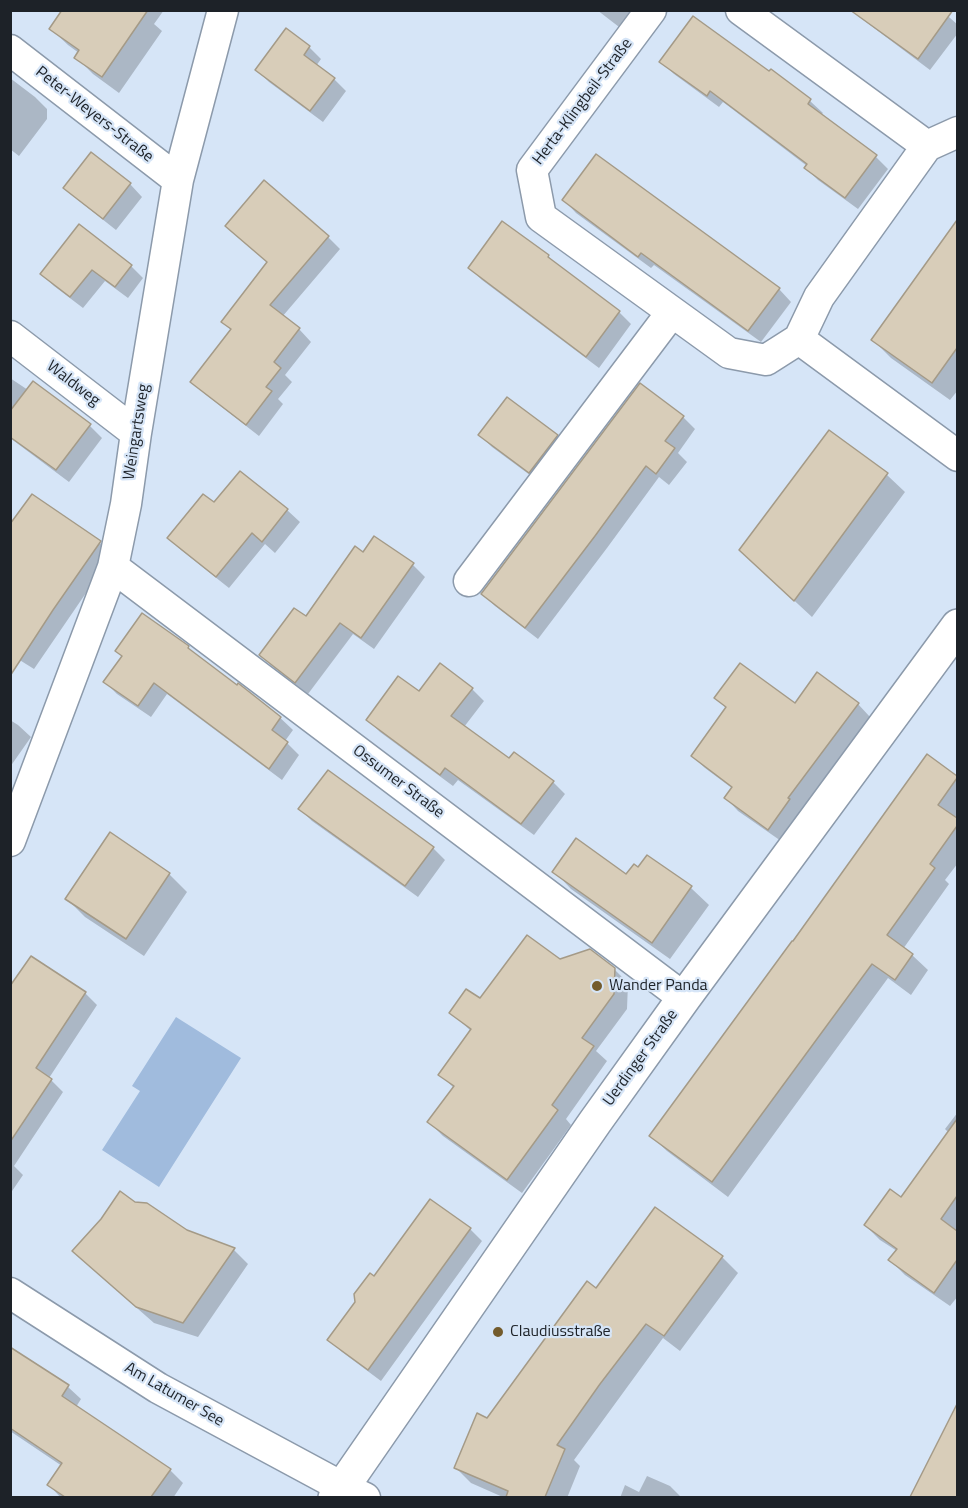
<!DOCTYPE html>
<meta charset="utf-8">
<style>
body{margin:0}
#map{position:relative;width:968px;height:1508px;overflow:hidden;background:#d6e5f7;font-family:"Titillium Web",sans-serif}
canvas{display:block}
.frame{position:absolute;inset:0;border:12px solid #1d2228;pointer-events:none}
</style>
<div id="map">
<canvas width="968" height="1508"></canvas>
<div class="frame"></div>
</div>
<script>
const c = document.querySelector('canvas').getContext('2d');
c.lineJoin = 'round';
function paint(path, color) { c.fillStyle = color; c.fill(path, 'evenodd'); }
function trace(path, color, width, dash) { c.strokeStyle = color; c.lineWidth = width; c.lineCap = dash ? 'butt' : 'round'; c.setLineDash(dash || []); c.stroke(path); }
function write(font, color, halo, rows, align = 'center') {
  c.font = font + ' "Titillium Web",sans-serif'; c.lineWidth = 4.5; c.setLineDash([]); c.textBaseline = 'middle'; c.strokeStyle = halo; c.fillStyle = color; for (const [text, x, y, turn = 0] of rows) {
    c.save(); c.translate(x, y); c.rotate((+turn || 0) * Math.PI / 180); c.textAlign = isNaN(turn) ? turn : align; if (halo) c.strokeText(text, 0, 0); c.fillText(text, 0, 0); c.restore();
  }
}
paint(new Path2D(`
 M176,1017L241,1058L159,1187L102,1150L140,1091L132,1086Z`), '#a0bbdd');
paint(new Path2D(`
 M64,10H164L154,24L162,31L119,93L93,74L76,57L79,53L68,45L51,29Z
 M597,10H638L623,30Z
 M850,10H941L958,25V33L930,70Z
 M309,47L321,59L316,66L334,79L346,91L323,122L269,82L257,70Z
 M661,62L771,71L810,101L823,113L821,115L876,157L888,169L858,209L818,180L806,168L807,166L723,102L719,107L674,74Z
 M10,78L35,97L47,109V119L19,156L10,149Z
 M92,154L130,184L142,197L116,230L78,200L65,188Z
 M564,200L779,289L791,302L761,342L654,265L651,268L576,213Z
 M958,223V390L950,400L891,358L873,340Z
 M79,226L131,266L143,278L128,298L105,281L83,308L54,286L42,274Z
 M227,226L328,237L340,249L282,317L299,329L311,342L285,375L292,382L278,399L283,404L259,436L205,394L192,382L232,331L223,322L269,263Z
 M548,256L560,268L619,312L631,324L599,368L482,280L470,268Z
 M10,378L28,390L90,426L102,438L69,482L10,438Z
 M683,417L695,429L678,453L687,462L669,485L659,477L607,548L538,639L495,606L483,594Z
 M829,432L887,475L905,492L812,617L759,568Z
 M480,435L557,436L569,448L542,484L492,447Z
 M240,473L287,510L300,522L275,553L265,544L229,588L181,550L169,538L214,504Z
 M100,543L112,555L34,669L10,654Z
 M364,554L413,565L425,577L374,649L353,634L308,694L273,667L261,655L306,618Z
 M188,648L197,657L274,712L293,730L285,741L299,755L282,780L167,694L151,717L117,694L105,682Z
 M472,689L484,701L464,727L509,761L553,782L565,794L534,835L458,780L453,786L380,732L368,720L419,693Z
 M716,698L795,705L858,704L870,717L800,811L801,813L781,841L738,811L726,798L733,789L705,768L692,756L727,709Z
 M10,720L18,725L31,737L10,767Z
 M927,756L958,778V815L955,818L958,820V863L945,880L949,884L903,949L912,955L928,970L911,995L888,978L728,1197L667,1151L651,1136Z
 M300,809L433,848L445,860L418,897L312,821Z
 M639,870L691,888L709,905L670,959L571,889L554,871L626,876Z
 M169,874L187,892L144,956L85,917L67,899Z
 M560,961L614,969L628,983L627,1009L596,1051L607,1061L566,1119L571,1125L522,1193L443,1136L429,1122L454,1088L440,1075L471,1031L451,1013L480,1001Z
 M85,993L97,1005L49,1078L63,1092L14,1166L23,1175L10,1194V1024Z
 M958,1112V1296L950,1306L905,1275L890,1260L897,1251L880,1240L865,1225L902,1199L949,1133L945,1129Z
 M134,1203L186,1232L234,1250L248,1264L198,1337L154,1323L89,1266Z
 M470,1229L482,1241L381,1381L342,1352L329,1340L375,1278Z
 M722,1257L738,1273L680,1351L663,1338L574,1460L580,1466L567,1498H505L471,1483L455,1467L487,1420L597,1290Z
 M10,1348L68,1387L81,1399L76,1407L170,1470L183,1483L173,1498H61L49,1485L62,1466L10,1431Z
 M946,1430L958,1435V1498H912Z
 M647,1476L670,1486L682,1498H620L625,1485L639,1492Z`), '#0003');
const building = new Path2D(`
 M62,10H148L102,77L74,58L79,50L49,29Z
 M850,10H953L918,59Z
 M693,16L769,71L771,69L811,99L808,104L877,155L845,198L804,168L807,164L710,91L707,96L659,62Z
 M286,28L310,46L304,55L335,78L310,111L255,70Z
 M91,152L131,183L103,219L63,188Z
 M596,154L780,288L748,331L641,253L638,257L562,200Z
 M264,180L329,236L270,305L300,328L274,362L281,368L266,387L272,391L246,425L190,382L231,329L221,322L267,262L225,226Z
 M957,220V348L932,383L871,340Z
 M502,221L549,255L548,257L620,311L586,357L468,268Z
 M79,224L132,265L115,287L92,270L70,297L40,274Z
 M33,381L91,424L56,470L10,437V411Z
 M640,383L684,416L665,441L675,448L656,474L646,466L595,536L525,628L481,594Z
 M507,397L558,435L529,473L478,435Z
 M829,430L888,473L794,601L739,550Z
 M240,471L288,509L262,542L252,533L216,577L167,538L203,494L214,502Z
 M32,494L101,541L53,610L10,676V524Z
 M374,536L414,563L361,638L340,623L295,683L259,655L294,608L306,616L355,546L363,552Z
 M142,613L189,646L188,648L237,685L238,683L281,717L272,730L288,742L269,769L154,683L138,706L103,682L122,656L115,651Z
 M440,663L473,688L451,716L509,758L514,752L554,781L521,824L445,768L440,775L366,720L398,676L419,691Z
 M740,663L795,703L817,672L859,703L788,798L790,799L768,830L724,798L732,787L691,756L726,707L714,698Z
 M927,754L957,776V778L938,805L957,818V826L930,864L935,868L887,935L913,954L895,980L872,964L712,1182L649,1136L792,941H793Z
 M328,770L434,847L405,886L298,809Z
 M110,832L170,873L126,939L65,899Z
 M576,838L626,874L634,864L638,867L647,855L692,886L652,943L552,872Z
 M527,935L560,959L590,949L615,968L614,994L582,1038L594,1046L552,1105L558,1110L507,1180L427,1122L454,1086L438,1075L471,1029L449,1013L466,989L480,998Z
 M31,956L86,992L36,1068L52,1079L10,1142V986Z
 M957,1119V1196L941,1219L957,1231V1260L934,1293L888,1260L897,1249L864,1225L890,1189L901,1197Z
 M120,1191L135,1202L147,1203L187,1230L235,1248L183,1323L136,1307L72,1251L101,1219Z
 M430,1199L471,1228L368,1370L327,1340L355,1302L354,1294L370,1273L374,1276Z
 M655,1207L723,1256L664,1336L646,1324L600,1384L557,1445L565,1449L545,1497H506L508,1491L454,1468L477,1413L487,1418L587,1281L596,1288Z
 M10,1347L69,1385L62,1396L171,1469L151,1497H65L47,1485L62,1463L10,1428Z
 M957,1404V1497H910Z`);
paint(building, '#d8cdb9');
trace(building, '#a49a87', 1.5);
const street = new Path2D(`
 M651,10L532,170L541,217L729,353L766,360L799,339
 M741,10L927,146
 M10,50L178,180
 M958,132L927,146L819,297L799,339L958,456
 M10,336L136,433
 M113,567L684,998
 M469,581L672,312
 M10,841L113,567L126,504L136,433L178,180L223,10
 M10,1293L158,1388L342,1487L365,1498`);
const secondary = new Path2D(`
 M335,1498L595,1122L684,998L958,626`);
trace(street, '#8c9aab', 33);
trace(secondary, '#8c9aab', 36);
trace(street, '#fff', 30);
trace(secondary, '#fff', 33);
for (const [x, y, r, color] of [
 [597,986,6,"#735b2c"],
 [498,1332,6,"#735b2c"]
]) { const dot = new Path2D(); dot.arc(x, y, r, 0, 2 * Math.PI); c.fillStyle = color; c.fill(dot); trace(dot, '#d6e5f7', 2); }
write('16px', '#1d2228', '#d6e5f7', [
 ["Herta-Klingbeil-Straße",583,102,-53],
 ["Peter-Weyers-Straße",94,115,38],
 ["Waldweg",73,384,38],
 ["Weingartsweg",137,432,-81],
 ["Ossumer Straße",398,782,37],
 ["Uerdinger Straße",641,1058,-54],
 ["Am Latumer See",174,1395,30]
]);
write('16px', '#1d2228', '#d6e5f7', [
 ["Wander Panda",609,986],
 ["Claudiusstraße",510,1332]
], 'left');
</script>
